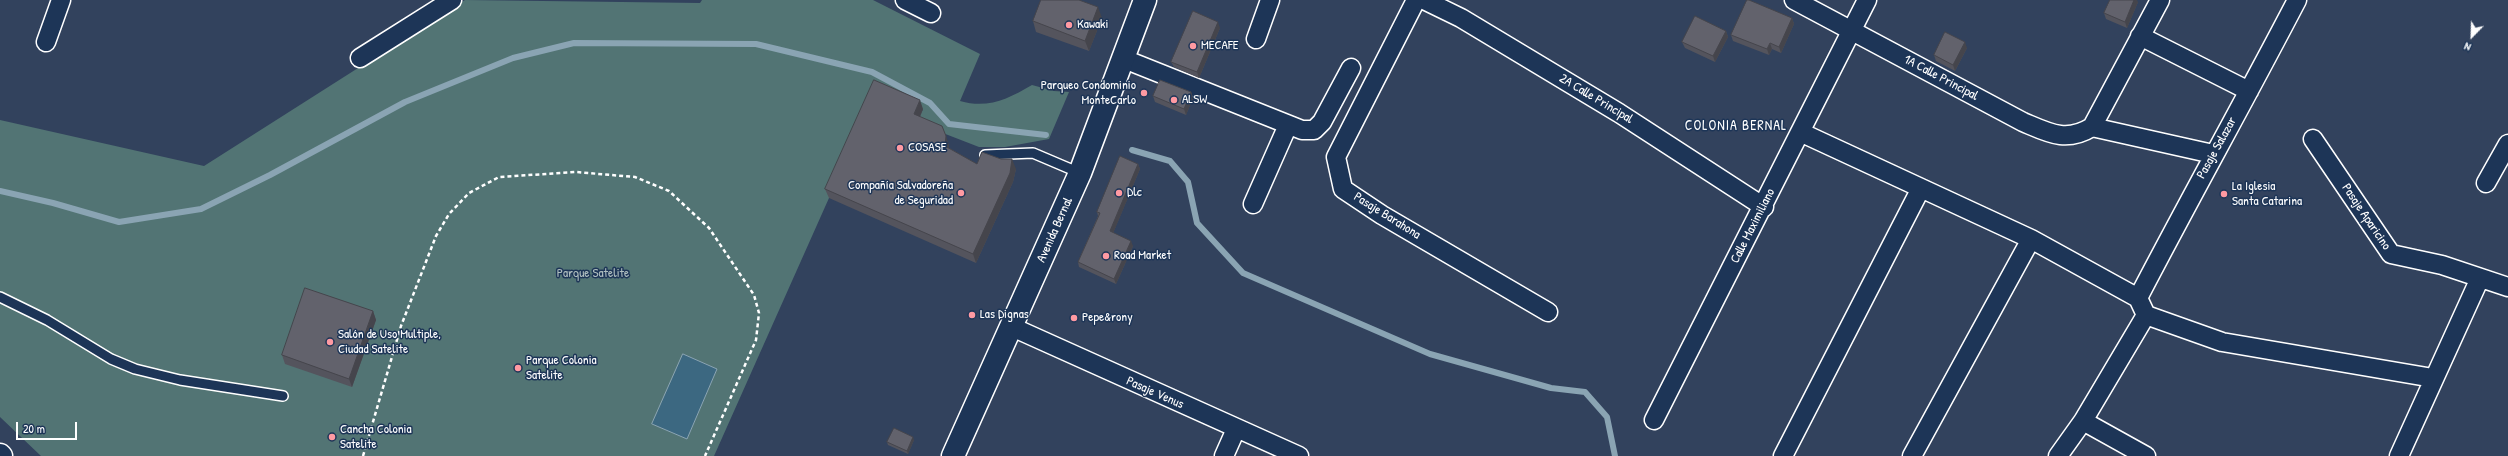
<!DOCTYPE html>
<meta charset="utf-8">
<style>
body{margin:0}
#map{position:relative;width:2508px;height:456px;overflow:hidden;background:#32425d;font-family:"Patrick Hand",sans-serif}
canvas{display:block}
.north{position:absolute;left:2452px;top:16px;width:40px;height:40px;-webkit-text-stroke:3px #1d3557;paint-order:stroke;rotate:203deg;font-size:11px;font-weight:700;line-height:16px;text-align:center;color:#fff}
.north::after{content:'';display:block;margin:auto;width:14px;height:18px;background:#fff;clip-path:polygon(50% 0,100% 100%,50% 72%,0 100%)}
.scale{position:absolute;left:16px;top:422px;width:61px;height:18px;box-sizing:border-box;border:2px solid #fff;border-top:0;padding-left:5px;font-size:12px;line-height:14px;white-space:nowrap;color:#fff;-webkit-text-stroke:3px #1d3557;paint-order:stroke}
</style>
<div id="map">
<canvas width="2508" height="456"></canvas>
<div class="north">N</div>
<div class="scale">20 m</div>
</div>
<script>
const c = document.querySelector('canvas').getContext('2d');
c.lineJoin = 'round';
function paint(path, color) { c.fillStyle = color; c.fill(path, 'evenodd'); }
function trace(path, color, width, dash) { c.strokeStyle = color; c.lineWidth = width; c.lineCap = dash ? 'butt' : 'round'; c.setLineDash(dash || []); c.stroke(path); }
function write(font, color, halo, rows, align = 'center') {
  c.font = font + ' "Patrick Hand",sans-serif'; c.lineWidth = 3; c.setLineDash([]); c.textBaseline = 'middle'; c.strokeStyle = halo; c.fillStyle = color; for (const [text, x, y, turn = 0] of rows) {
    c.save(); c.translate(x, y); c.rotate((+turn || 0) * Math.PI / 180); c.textAlign = isNaN(turn) ? turn : align; if (halo) c.strokeText(text, 0, 0); c.fillText(text, 0, 0); c.restore();
  }
}
paint(new Path2D(`
 M465,0L700,3L702,0H873L980,54L960,101C988,109 1008,99 1032,85L1054,91L1069,92L1049,139L1005,147H979L917,123L923,109L829,198L714,456H41L0,417V120L204,166Z`), '#527474');
const water = new Path2D(`
 M683,354L717,369L687,439L652,424Z`);
paint(water, '#3c6881');
trace(water, '#8aa4b3', 1);
trace(new Path2D(`
 M1132,150L1170,161L1188,182L1197,223L1243,273L1430,354L1551,388L1585,392L1607,417L1615,456
 M0,191L53,203L119,222L201,209L270,175L405,102L513,58L574,43L756,44L872,72L930,103L949,124L1046,135`), '#8aa4b3', 6);
const lane = new Path2D(`
 M985,155L1033,153L1080,173
 M0,297L47,320L111,359L135,369L180,380L283,396`);
const street = new Path2D(`
 M905,0L931,13
 M1416,0L1336,157L1343,189L1382,215L1548,312
 M1424,0L1461,18L1619,113L1764,207
 M1794,0L2023,122C2049,133 2066,143 2092,127L2160,0
 M2140,36L2249,91
 M1256,39L1270,0
 M46,42L61,0
 M360,58L452,0
 M1124,59L1302,130H1314L1322,122L1351,68
 M2092,127L2213,154
 M1800,132L2031,239L2138,298L2146,315L2222,342L2433,378
 M2313,139L2391,254L2442,265L2508,287
 M2486,183L2508,144
 M1253,204L1288,125
 M2138,298C2190,198 2245,100 2297,0
 M1012,327L1299,456
 M1654,420L1867,0
 M2083,421L2146,456
 M1224,456L1236,429
 M1783,456L1921,188
 M1912,456L2031,239
 M2058,456L2083,421L2146,315
 M2399,456L2480,278`);
const secondary = new Path2D(`
 M0,455L1,456
 M953,456L1080,173L1145,0`);
trace(lane, '#fff', 12);
trace(street, '#fff', 21);
trace(secondary, '#fff', 25);
trace(new Path2D(`
 M363,456L401,326L436,236L449,214L469,193L499,177L576,172L635,177L669,191L709,228L754,295L759,313L756,340L705,456`), '#fff', 2.5, [4, 3]);
trace(lane, '#1d3557', 9);
trace(street, '#1d3557', 18);
trace(secondary, '#1d3557', 22);
paint(new Path2D(`
 M2138,2L2127,28L2106,19L2104,13Z
 M1102,18L1089,51L1036,32L1033,21Z
 M1792,18L1794,24L1781,53L1772,49L1769,55L1733,41L1731,35Z
 M1220,28L1199,78L1174,67L1171,62Z
 M1726,31L1728,37L1715,62L1685,48L1682,42Z
 M1967,48L1955,71L1936,61L1934,55Z
 M1191,92L1193,98L1186,115L1155,102L1153,96Z
 M923,109L920,117L949,145V148L977,164L1016,169L1013,182L976,263L829,198L825,189Z
 M1138,164L1140,169L1113,233L1133,246L1116,284L1079,267L1078,262L1098,216L1097,212Z
 M373,311L376,320L352,387L285,364L282,355Z
 M914,440L908,454L888,445L887,442Z`), '#54545d');
paint(new Path2D(`
 M2134,0H2137L2138,2L2127,28L2125,22Z
 M1098,7L1102,18L1089,51L1085,41Z
 M1792,18L1794,24L1781,53L1779,47Z
 M1218,22L1220,28L1199,78L1197,72Z
 M1726,31L1728,37L1715,62L1713,56Z
 M1965,42L1967,48L1955,71L1953,65Z
 M1770,43L1772,49L1769,55L1767,49Z
 M1191,92L1193,98L1186,115L1184,109Z
 M920,100L923,109L917,123L914,114Z
 M946,136L949,145L948,155L945,146Z
 M1012,159L1016,169L1013,182L976,263L973,254Z
 M1138,164L1140,169L1112,236L1110,231Z
 M1131,241L1133,246L1116,284L1114,279Z
 M373,311L376,320L352,387L349,379Z
 M913,437L914,440L908,454L907,451Z`), '#45454c');
const building = new Path2D(`
 M1041,0H1079L1098,7L1085,41L1033,21Z
 M1747,0H1749L1792,18L1779,47L1770,43L1767,49L1731,35Z
 M2110,0H2134L2125,22L2104,13Z
 M1193,11L1218,22L1197,72L1171,62Z
 M1695,16L1726,31L1713,56L1682,42Z
 M1945,32L1965,42L1953,65L1934,55Z
 M874,80L920,100L914,114L942,126L946,136L945,146L977,164L982,152L1001,159H1012L1010,173L973,254L825,189Z
 M1160,80L1191,92L1184,109L1153,96Z
 M1120,156L1138,164L1110,231L1131,241L1114,279L1078,262L1100,213L1097,212Z
 M305,288L373,311L349,379L282,355Z
 M894,428L913,437L907,451L887,442Z`);
paint(building, '#62626c');
trace(building, '#45454c', 1);
for (const [x, y, r, color] of [
 [1069,25,4,"#ff9aa2"],
 [1193,46,4,"#ff9aa2"],
 [1144,93,4,"#ff9aa2"],
 [1174,100,4,"#ff9aa2"],
 [900,148,4,"#ff9aa2"],
 [961,193,4,"#ff9aa2"],
 [1119,193,4,"#ff9aa2"],
 [2224,194,4,"#ff9aa2"],
 [1106,256,4,"#ff9aa2"],
 [972,315,4,"#ff9aa2"],
 [1074,318,4,"#ff9aa2"],
 [330,342,4,"#ff9aa2"],
 [518,368,4,"#ff9aa2"],
 [332,437,4,"#ff9aa2"]
]) { const dot = new Path2D(); dot.arc(x, y, r, 0, 2 * Math.PI); c.fillStyle = color; c.fill(dot); trace(dot, '#1d3557', 1.5); }
write('13px', '#fff', '#1d3557', [
 ["Kawaki",1077,25],
 ["MECAFE",1201,46],
 ["Parqueo Condominio",1136,86,"right"],
 ["MonteCarlo",1136,101,"right"],
 ["ALSW",1182,100],
 ["COSASE",908,148],
 ["Compañía Salvadoreña",953,186,"right"],
 ["de Seguridad",953,201,"right"],
 ["La Iglesia",2232,187],
 ["Santa Catarina",2232,202],
 ["Dlc",1127,193],
 ["Road Market",1114,256],
 ["Las Dignas",980,315],
 ["Pepe&rony",1082,318],
 ["Salón de Uso Multiple,",338,335],
 ["Ciudad Satelite",338,350],
 ["Parque Colonia",526,361],
 ["Satelite",526,376],
 ["Cancha Colonia",340,430],
 ["Satelite",340,445]
], 'left');
write('13px', '#fff', '#1d3557', [
 ["1A Calle Principal",1941,78,28],
 ["2A Calle Principal",1596,99,31],
 ["Pasaje Salazar",2217,148,-61],
 ["Pasaje Barahona",1387,216,32],
 ["Pasaje Aparicino",2366,217,56],
 ["Calle Maximiliano",1753,226,-63],
 ["Avenida Bernal",1055,230,-66],
 ["Pasaje Venus",1155,393,24]
]);
write('13px', '#b1c0c0', '#1d3557', [
 ["Parque Satelite",593,274]
]);
c.letterSpacing = '1px';
write('14px', '#fff', '#1d3557', [
 ["COLONIA BERNAL",1736,126]
]);
c.letterSpacing = '0px';
</script>
